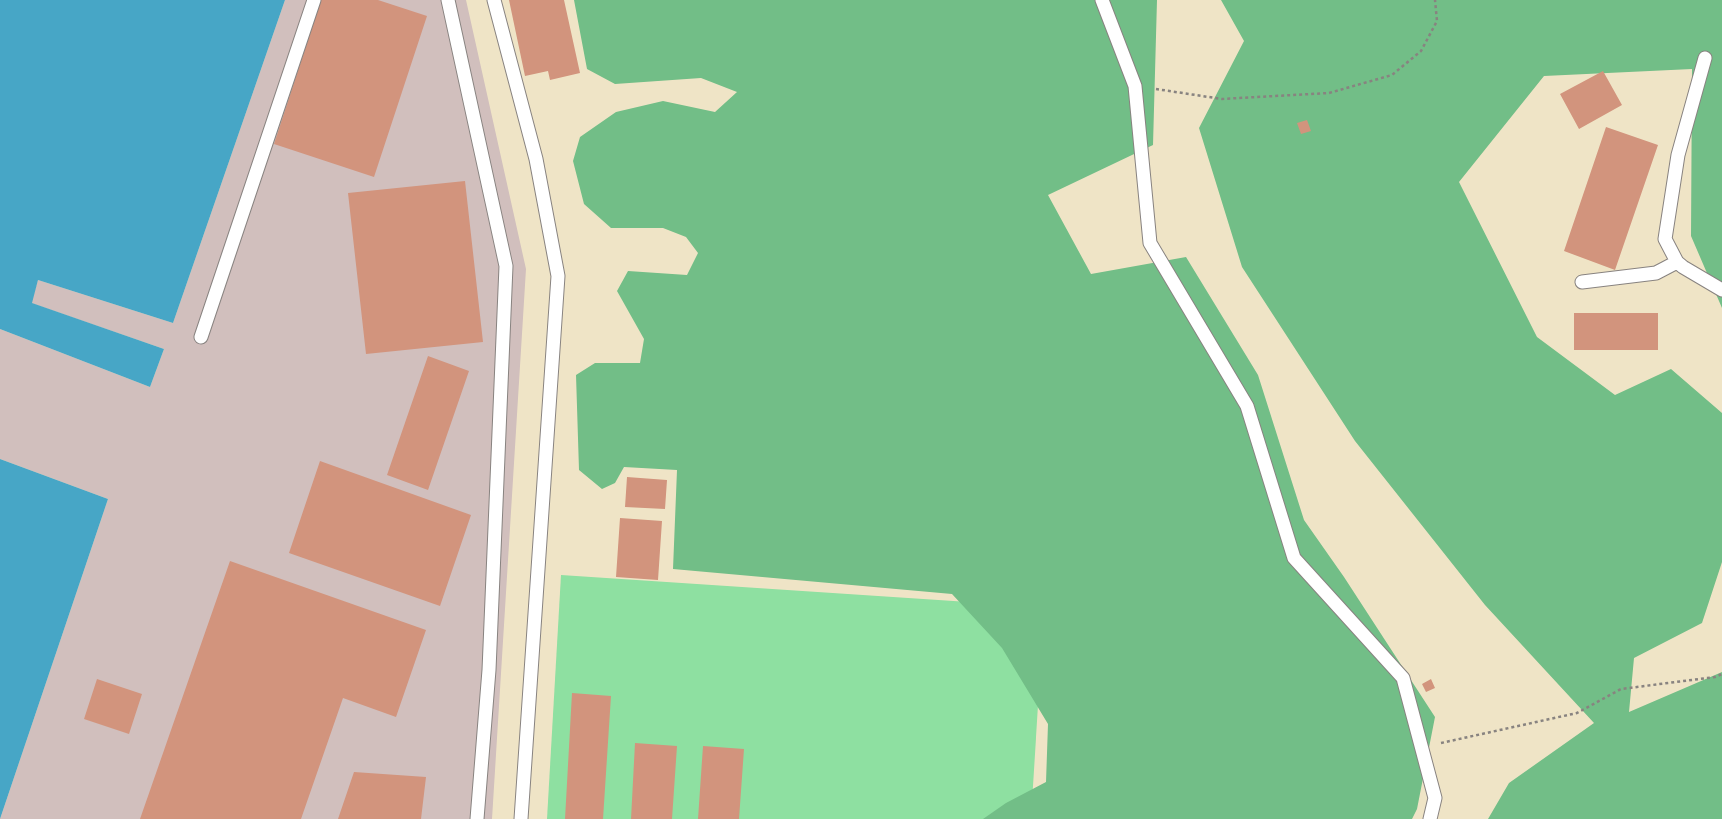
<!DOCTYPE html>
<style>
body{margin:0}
canvas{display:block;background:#efe4c6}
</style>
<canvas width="1722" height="819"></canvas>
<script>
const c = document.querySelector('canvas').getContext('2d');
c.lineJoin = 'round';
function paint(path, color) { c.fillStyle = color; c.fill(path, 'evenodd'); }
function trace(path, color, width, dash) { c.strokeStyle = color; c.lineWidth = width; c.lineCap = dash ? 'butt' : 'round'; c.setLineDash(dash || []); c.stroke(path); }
paint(new Path2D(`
 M285,0H466L526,269L492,819H0L108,499L0,459V329L150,387L164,349L31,303L38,280L173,323Z`), '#d1bfbd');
paint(new Path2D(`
 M561,575L1044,607L1031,819H547Z`), '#8ee0a1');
paint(new Path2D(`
 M574,0H1157L1153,145L1048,195L1091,274L1186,257L1258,375L1304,520L1344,577L1435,717L1417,809L1412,819H983L1006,803L1046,782L1048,724L1002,648L952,594L673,569L677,470L624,467L615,483L602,489L579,470L576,375L595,363H640L644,339L617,291L628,271L687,275L698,253L686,237L663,228H611L584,204L573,161L580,137L616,112L663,101L715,112L737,92L701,78L615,84L587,69Z
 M1221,0H1722V308L1691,236L1692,69L1544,76L1459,182L1537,337L1615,395L1671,369L1722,413V562L1702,623L1634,658L1629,712L1722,672V819H1488L1509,783L1594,723L1485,605L1355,441L1242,267L1199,128L1244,41Z`), '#72be87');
paint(new Path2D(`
 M0,0H285L173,323L38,280L32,303L164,349L150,387L0,329Z
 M0,459L108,499L0,819Z`), '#47a6c6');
paint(new Path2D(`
 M321,0H378L427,16L374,177L274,144Z
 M509,0H564L580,73L550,80L548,71L525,76Z
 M1603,71L1622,105L1579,129L1560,94Z
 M1307,120L1311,131L1301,134L1297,123Z
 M1606,127L1658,145L1615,270L1564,251Z
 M465,181L483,342L366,354L348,193Z
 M1574,313H1658V350H1574Z
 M428,356L469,371L428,490L387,475Z
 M320,461L471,515L440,606L289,553Z
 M627,477L667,480L665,509L625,507Z
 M620,518L662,521L658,580L616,577Z
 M230,561L426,630L396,717L343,698L301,819H140Z
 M97,679L142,694L129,734L84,719Z
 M1431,679L1435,688L1426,692L1422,684Z
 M572,693L611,696L603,819H565Z
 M635,743L677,746L672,819H631Z
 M703,746L744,749L739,819H698Z
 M354,772L426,777L421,819H338Z`), '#d2947d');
const lane = new Path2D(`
 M448,0L506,266L489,670L477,819
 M494,0L536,159L558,276L521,819
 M1102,0L1135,86L1150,243L1247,406L1294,558L1403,678L1435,798L1430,819
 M1705,58L1678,155L1665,239L1677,262L1683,267L1722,290
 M1582,282L1656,273L1677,262
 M201,337L314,0`);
trace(lane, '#888380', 15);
trace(new Path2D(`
 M1156,89L1222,99L1329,93L1392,75L1421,51L1437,21L1435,0
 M1441,743L1577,713L1621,689L1715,677L1722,674`), '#888380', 2.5, [3, 3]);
trace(lane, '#fff', 13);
</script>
